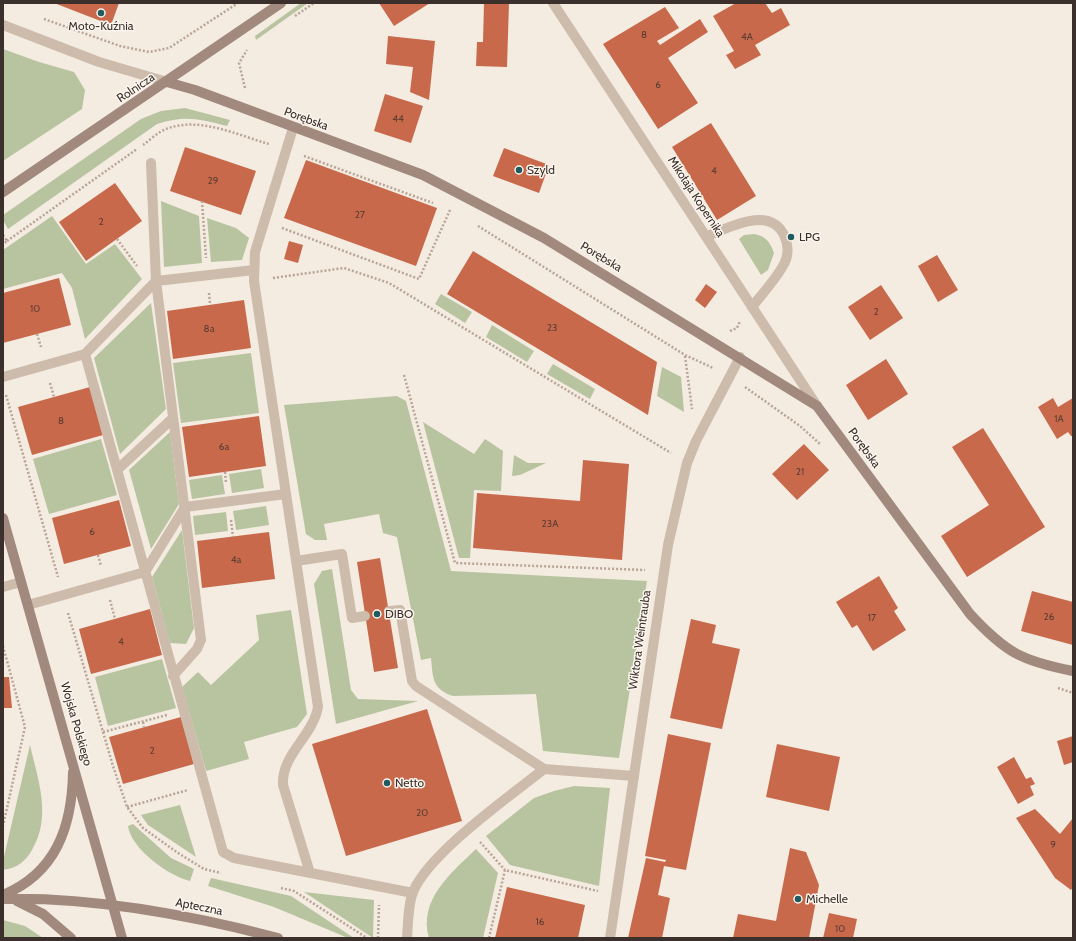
<!DOCTYPE html>
<meta charset="utf-8">
<style>
body{margin:0}
#map{position:relative;width:1076px;height:941px;overflow:hidden;background:#f4ebe1;font-family:Cabin,sans-serif}
canvas{display:block}
.frame{position:absolute;inset:0;border:4px solid #3b302b;pointer-events:none}
</style>
<div id="map">
<canvas width="1076" height="941"></canvas>
<div class="frame"></div>
</div>
<script>
const c = document.querySelector('canvas').getContext('2d');
c.lineJoin = 'round';
function paint(path, color) { c.fillStyle = color; c.fill(path, 'evenodd'); }
function trace(path, color, width, dash) { c.strokeStyle = color; c.lineWidth = width; c.lineCap = dash ? 'butt' : 'round'; c.setLineDash(dash || []); c.stroke(path); }
function write(font, color, halo, rows, align = 'center') {
  c.font = font + ' Cabin,sans-serif'; c.lineWidth = 3; c.setLineDash([]); c.textBaseline = 'middle'; c.strokeStyle = halo; c.fillStyle = color; for (const [text, x, y, turn = 0] of rows) {
    c.save(); c.translate(x, y); c.rotate((+turn || 0) * Math.PI / 180); c.textAlign = isNaN(turn) ? turn : align; if (halo) c.strokeText(text, 0, 0); c.fillText(text, 0, 0); c.restore();
  }
}
paint(new Path2D(`
 M301,3H308L256,40L255,36Z
 M3,49L39,62L74,72L85,90L82,109L3,161Z
 M185,108L230,120L227,126C198,119 186,115 157,124L8,229L3,220V215L141,119L161,111Z
 M161,201L199,216L202,263L164,267Z
 M52,216L86,264L115,244L142,279L85,339L72,288L62,273L3,289V250Z
 M207,218L236,228L249,238L242,260L211,262Z
 M754,234C766,236 770,242 774,253L768,270L761,275L739,239L744,235Z
 M441,294L472,312L465,323L435,304Z
 M151,303L166,409L120,454L94,358Z
 M492,325L534,351L527,362L486,337Z
 M251,353L259,413L181,423L173,363Z
 M553,364L595,389L590,399L547,374Z
 M662,367L681,377L684,412L657,396Z
 M397,396L406,401L451,571L647,581L619,758L543,751L536,694L453,696C432,689 433,678 431,658L421,660L397,537L383,533L379,514L324,524L327,540H315L306,534L284,405Z
 M423,422L474,454L485,439L503,451L501,491L474,490L470,558H459Z
 M170,432L179,504L151,549L129,470Z
 M101,439L117,495L49,514L33,459Z
 M514,455L528,463H546L520,475L512,476Z
 M261,469L264,488L232,493L229,474Z
 M222,475L225,494L192,499L189,480Z
 M266,506L269,525L236,530L233,511Z
 M226,512L228,531L195,535L193,516Z
 M182,530L194,628L186,644L170,643L152,577Z
 M332,569L351,690L358,699L418,701L336,724L314,584L322,571Z
 M291,610L307,714L297,727L244,742L249,759L206,771L182,687L198,672L211,685L259,640L256,615Z
 M162,659L176,708L108,726L95,677Z
 M30,745C38,780 52,816 32,850C25,862 17,868 3,870V861Z
 M574,786L610,788L599,886L510,865L486,836L534,798L554,791Z
 M180,805L196,857L148,825L141,815Z
 M133,824L171,858L194,869L190,881C169,876 131,849 128,826Z
 M476,849L498,873L483,938H429C418,900 451,873 476,849Z
 M211,878L291,896L354,938H348L274,907L208,886Z
 M304,892L374,900L373,938Z
 M3,920L25,926L43,938H3Z`), '#b8c4a0');
paint(new Path2D(`
 M54,3H119L111,25Z
 M379,3H430L394,26Z
 M484,3H509L507,67L476,66L477,42H483Z
 M736,3H765L772,13L781,8L790,25L755,45L761,55L735,69L726,55L734,51L713,16Z
 M665,7L679,28L657,41L660,45L700,19L708,32L668,58L698,103L658,129L603,44Z
 M388,36L435,41L429,100L410,92L413,67L386,64Z
 M385,94L423,106L411,143L374,131Z
 M711,123L756,196L717,220L672,147Z
 M185,147L256,171L241,215L170,191Z
 M504,148L549,165L539,193L493,176Z
 M306,160L437,208L416,266L284,218Z
 M115,183L142,221L86,261L59,222Z
 M289,241L303,245L298,263L284,259Z
 M473,251L657,362L648,415L447,294Z
 M937,255L958,290L938,302L918,266Z
 M59,278L71,325L3,343V293Z
 M706,284L717,292L705,308L695,300Z
 M881,285L903,318L870,340L848,307Z
 M244,300L251,348L173,359L167,311Z
 M886,359L908,394L868,420L846,385Z
 M90,387L103,435L32,455L18,407Z
 M1053,398L1058,407L1073,398V436H1071L1068,432L1057,439L1038,407Z
 M259,416L266,466L189,477L182,427Z
 M983,428L1045,527L967,577L941,536L989,505L952,447Z
 M804,444L829,470L797,500L772,474Z
 M583,460L629,464L622,560L473,548L477,493L580,501Z
 M119,500L131,546L64,564L52,518Z
 M269,532L275,579L202,588L197,541Z
 M380,558L398,668L374,672L357,562Z
 M879,576L898,608L894,611L906,630L873,651L857,625L852,628L836,602Z
 M1032,591L1073,602V645L1021,631Z
 M150,609L162,655L91,674L79,629Z
 M691,619L716,625L712,643L740,649L722,729L670,718Z
 M3,677H9L12,708H3Z
 M427,709L462,821L346,856L312,744Z
 M181,717L194,764L123,784L109,737Z
 M668,734L711,743L686,870L664,866L658,895L670,898L662,938H628L646,858L665,862L666,860L645,856Z
 M1073,736V762L1064,765L1057,741Z
 M777,744L840,757L829,811L766,797Z
 M1014,757L1026,779L1031,777L1035,784L1030,786L1034,795L1018,804L997,767Z
 M1035,809L1060,834L1073,818V887L1071,890L1055,878L1016,818Z
 M790,848L806,852L819,885L809,938H733L738,914L776,921Z
 M507,887L585,905L578,938H495Z
 M829,913L857,919L853,938H823Z`), '#c8694b');
trace(new Path2D(`
 M295,16L314,3
 M44,19L120,46L149,52L169,48L238,3
 M245,88L239,63L247,50
 M143,145C150,140 158,132 166,129C199,116 237,135 269,144
 M304,156L433,203
 M202,201L206,258
 M478,226L685,355L713,368
 M282,228L419,279L450,210
 M3,235L7,241L3,244
 M117,239L137,266
 M7,241L137,149
 M273,278L344,268L389,283L671,453
 M209,293L210,304
 M730,331L737,328L740,321
 M37,334L41,347
 M685,356L692,409
 M404,375L455,563L645,570
 M50,383L54,397
 M745,387L800,426L820,444
 M6,395L58,577
 M225,472L226,483
 M231,520L233,537
 M98,555L101,566
 M110,600L115,619
 M68,613L113,766L127,807L143,828L178,853L204,869L221,873
 M3,646L25,727L3,826
 M1058,688L1073,693
 M143,722L144,727
 M103,732L167,715
 M127,807L188,790
 M480,842L505,870
 M281,888L294,891L367,938
 M378,938L379,905
 M489,938L505,870L598,891`), '#b9a596', 2.5, [2, 2]);
trace(new Path2D(`
 M293,128L255,252L254,281L318,707C313,736 281,755 283,785L310,873
 M151,163L156,281L201,640L197,649L173,676
 M707,236C729,228 769,205 784,235C788,243 789,254 785,262C778,277 762,294 752,307
 M85,354L223,852L234,858L413,893
 M3,377L85,354L156,281L254,270
 M117,470L173,418
 M296,561L342,554L352,618L365,616
 M28,605L145,572L185,507L286,494
 M389,611L400,610L412,681L416,686L544,769
 M407,938C408,925 408,904 413,892C429,853 510,796 544,769L634,776`), '#cdbbac', 10);
trace(new Path2D(`
 M553,3L817,406
 M3,25L99,62L167,82
 M3,587L21,582
 M610,938L668,545L687,463L696,441L740,357`), '#cdbbac', 10);
trace(new Path2D(`
 M167,82L195,90L423,175L544,238L817,406L970,614C1006,653 1022,661 1073,671
 M3,192L281,3
 M3,518L122,938
 M3,895C56,873 72,827 73,772
 M3,899C95,897 190,915 278,938
 M17,901L43,914L71,938`), '#a18a7d', 10);
for (const [x, y, r, color] of [
 [101,13,4,"#1f5a5e"],
 [519,170,4,"#1f5a5e"],
 [791,237,4,"#1f5a5e"],
 [377,614,4,"#1f5a5e"],
 [387,783,4,"#1f5a5e"],
 [798,899,4,"#1f5a5e"]
]) { const dot = new Path2D(); dot.arc(x, y, r, 0, 2 * Math.PI); c.fillStyle = color; c.fill(dot); trace(dot, '#fbf5ee', 1.5); }
write('10px', '#5e3e33', null, [
 ["8",644,35],
 ["4A",747,37],
 ["6",658,85],
 ["44",398,119],
 ["4",714,171],
 ["29",213,181],
 ["27",360,215],
 ["2",101,222],
 ["10",35,309],
 ["2",876,312],
 ["23",552,328],
 ["8a",209,329],
 ["1A",1059,419],
 ["8",61,421],
 ["6a",224,447],
 ["21",800,472],
 ["23A",550,524],
 ["6",92,532],
 ["4a",236,560],
 ["26",1049,617],
 ["17",872,618],
 ["4",121,642],
 ["2",152,751],
 ["20",422,813],
 ["9",1053,845],
 ["16",540,922],
 ["10",840,929]
]);
write('12px', '#3b302b', '#fbf5ee', [
 ["Moto-Kuźnia",101,26,"center"],
 ["Szyld",527,170],
 ["LPG",799,237],
 ["DIBO",385,614],
 ["Netto",395,783],
 ["Michelle",806,899]
], 'left');
write('12px', '#3b302b', '#fbf5ee', [
 ["Rolnicza",136,88,-34],
 ["Porębska",306,119,20],
 ["Mikołaja Kopernika",696,197,57],
 ["Porębska",601,257,31],
 ["Porębska",864,448,54],
 ["Wiktora Weintrauba",640,640,-82],
 ["Wojska Polskiego",76,724,74],
 ["Apteczna",199,907,11]
]);
</script>
